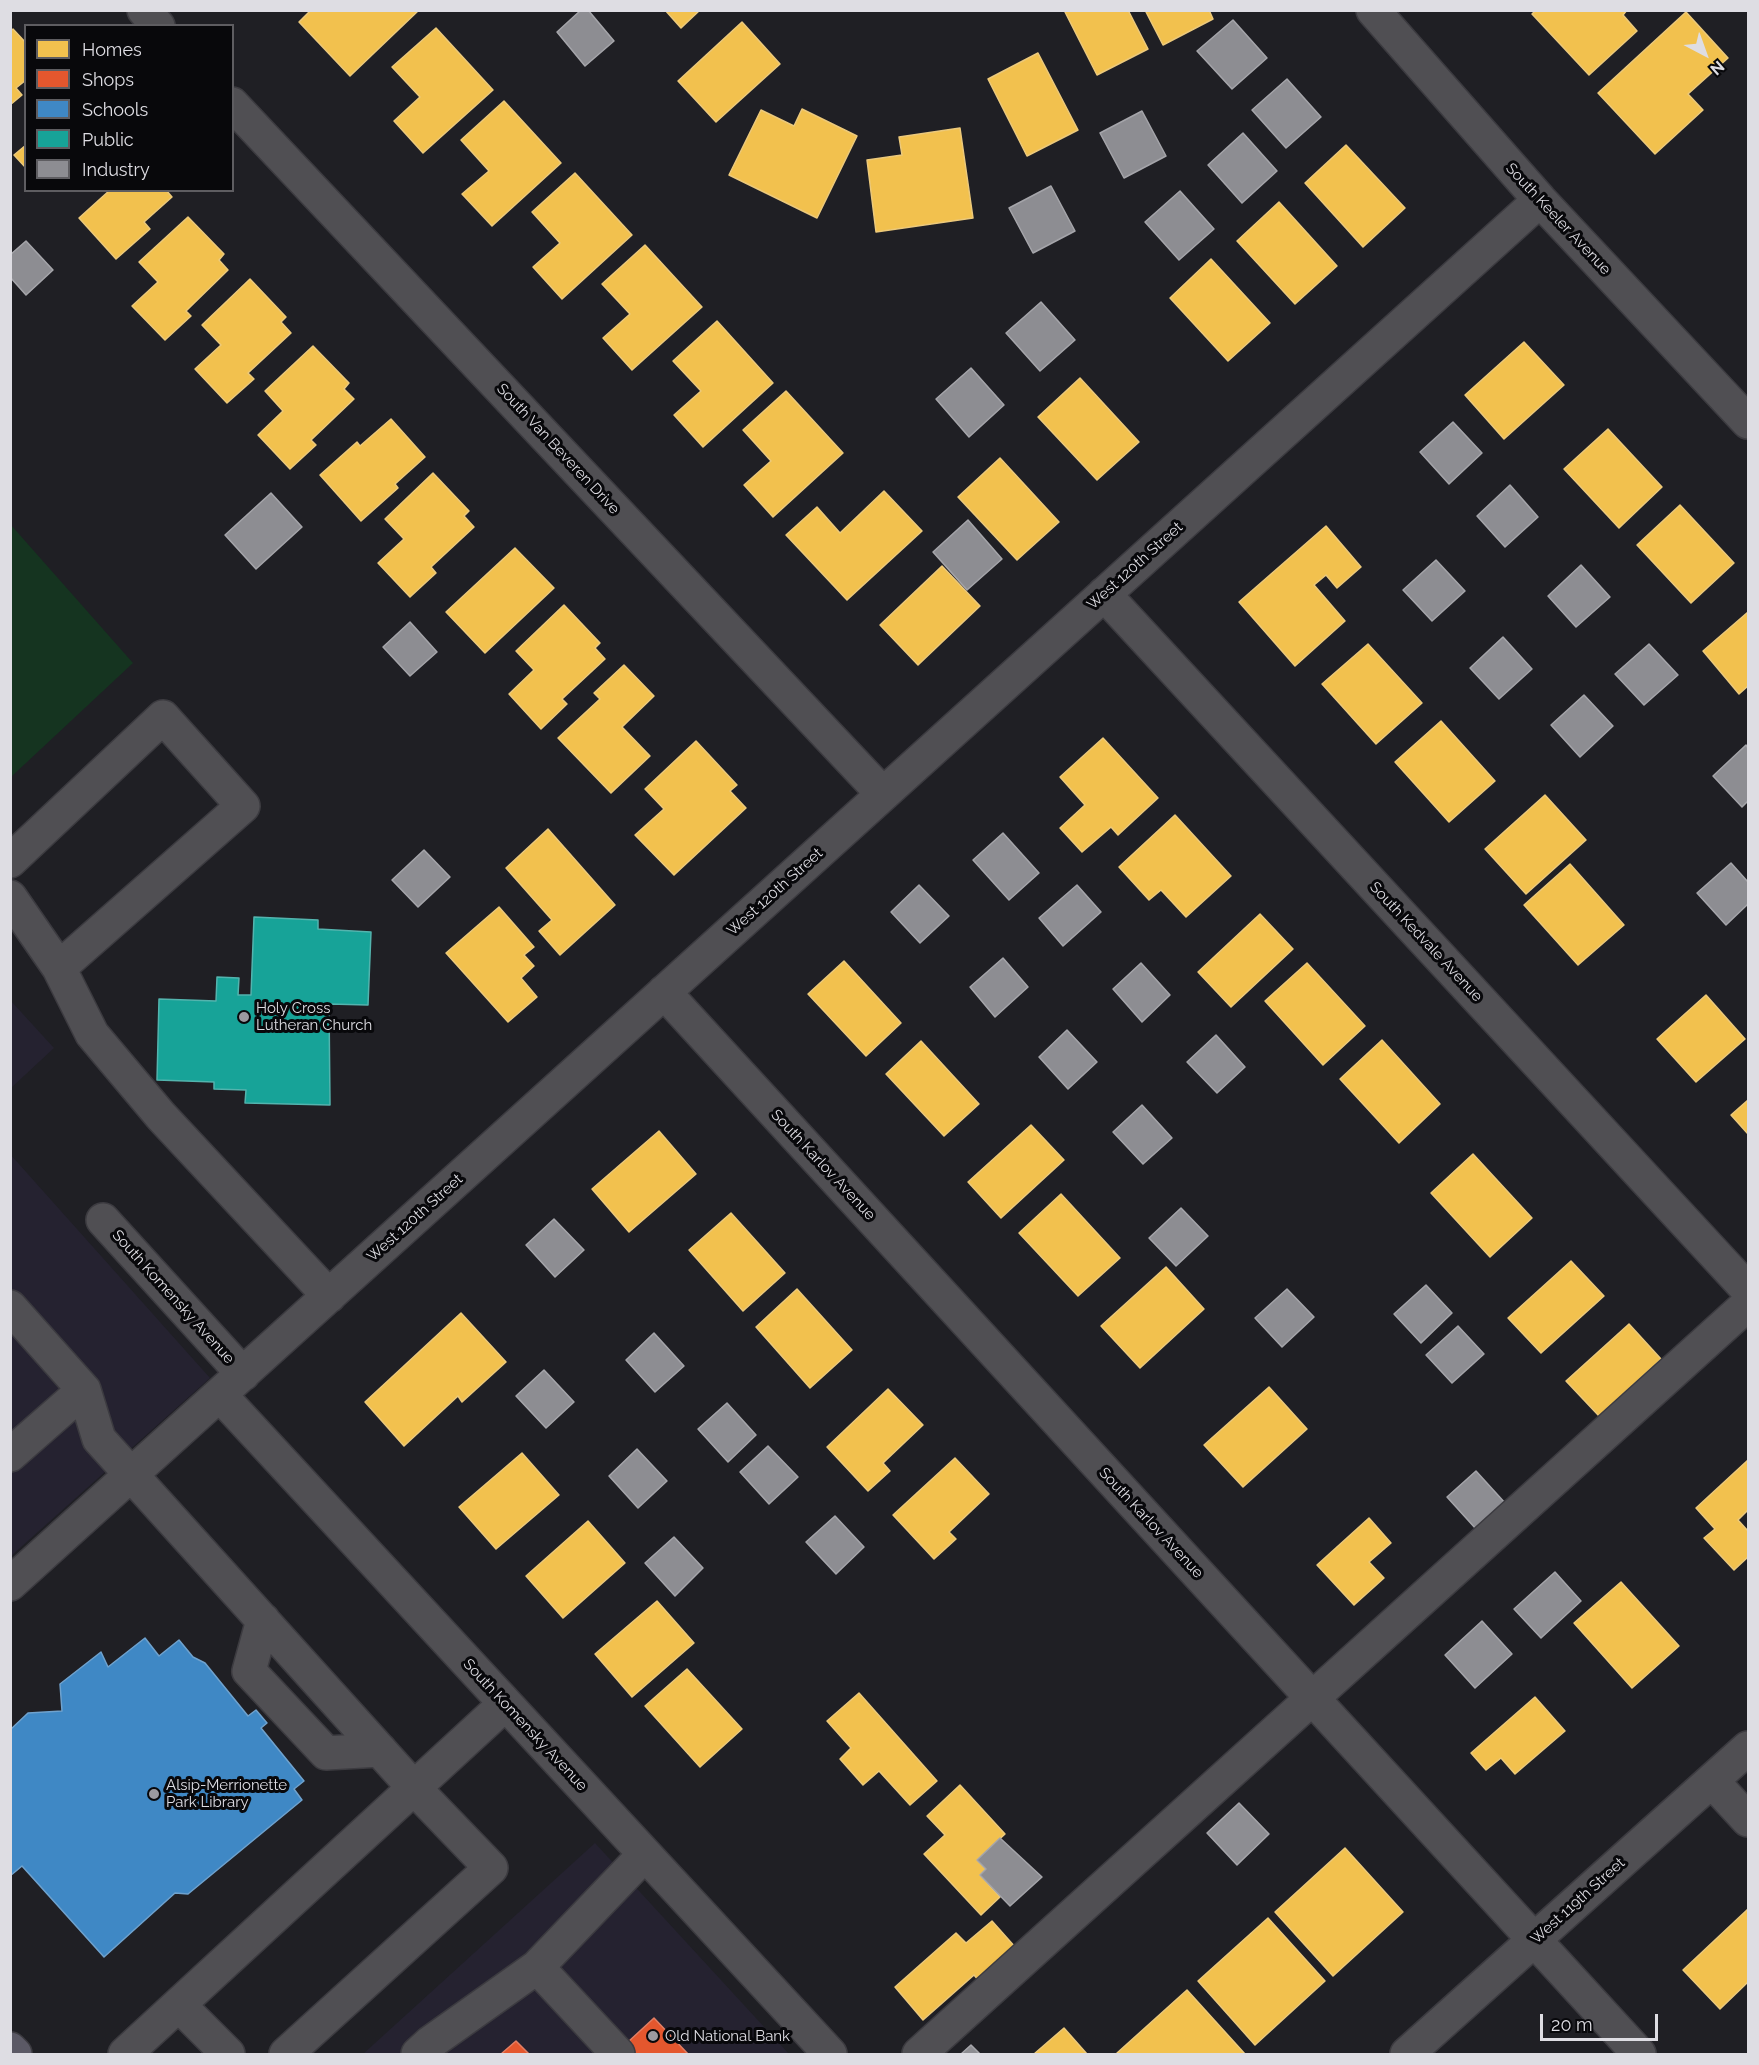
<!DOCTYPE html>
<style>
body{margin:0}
#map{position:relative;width:1759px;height:2065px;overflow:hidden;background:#1f1f24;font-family:Raleway,sans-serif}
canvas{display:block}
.frame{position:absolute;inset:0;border:12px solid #dedde3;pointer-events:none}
.legend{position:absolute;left:24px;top:24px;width:210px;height:168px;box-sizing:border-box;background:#08080b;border:2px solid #5e5d61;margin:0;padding:8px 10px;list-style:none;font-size:18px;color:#dedde3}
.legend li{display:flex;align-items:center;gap:12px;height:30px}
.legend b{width:30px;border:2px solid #5e5d61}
.north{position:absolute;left:1675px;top:24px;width:60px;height:60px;-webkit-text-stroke:4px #08080b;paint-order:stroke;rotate:139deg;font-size:16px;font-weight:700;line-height:24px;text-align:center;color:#dedde3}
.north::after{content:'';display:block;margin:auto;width:21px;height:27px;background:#dedde3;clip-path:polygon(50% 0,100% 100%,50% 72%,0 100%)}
.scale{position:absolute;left:1540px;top:2014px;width:118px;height:27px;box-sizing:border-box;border:3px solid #dedde3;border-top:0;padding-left:8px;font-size:18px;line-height:21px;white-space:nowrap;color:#dedde3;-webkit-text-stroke:4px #08080b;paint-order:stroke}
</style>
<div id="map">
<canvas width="1759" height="2065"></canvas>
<div class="frame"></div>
<ul class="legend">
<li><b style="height:16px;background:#f2c14e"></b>Homes</li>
<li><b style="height:16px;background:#e4572e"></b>Shops</li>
<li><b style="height:16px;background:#3f88c5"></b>Schools</li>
<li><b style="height:16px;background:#17a398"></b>Public</li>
<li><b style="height:16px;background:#8d8d92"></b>Industry</li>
</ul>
<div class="north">N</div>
<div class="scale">20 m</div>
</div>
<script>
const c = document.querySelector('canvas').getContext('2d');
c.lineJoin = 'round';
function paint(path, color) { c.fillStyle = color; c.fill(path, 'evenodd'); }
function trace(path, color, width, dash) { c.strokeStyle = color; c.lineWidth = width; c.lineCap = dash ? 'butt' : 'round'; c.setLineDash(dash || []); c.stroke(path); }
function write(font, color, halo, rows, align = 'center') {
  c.font = font + ' Raleway,sans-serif'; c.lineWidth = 6; c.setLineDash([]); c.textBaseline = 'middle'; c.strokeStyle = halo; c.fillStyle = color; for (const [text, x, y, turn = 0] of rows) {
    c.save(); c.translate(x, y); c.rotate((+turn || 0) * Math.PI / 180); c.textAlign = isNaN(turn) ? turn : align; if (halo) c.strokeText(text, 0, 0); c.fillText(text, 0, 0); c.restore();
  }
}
paint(new Path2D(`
 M11,1001L54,1048L11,1088Z
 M10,1154L210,1378L11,1556H10Z
 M595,1843L789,2054H363Z`), '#252230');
paint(new Path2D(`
 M11,525L133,663L11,777H10Z`), '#153420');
const homes = new Path2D(`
 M311,10H419L350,76L299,22Z
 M665,10H700L681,28Z
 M1064,10H1128L1148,49L1097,75Z
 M1145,10H1209L1213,19L1163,45Z
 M1536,10H1627L1623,15L1637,31L1589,75L1532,14Z
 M1686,12L1728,58L1688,94L1703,110L1655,154L1598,93Z
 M742,22L780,64L716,122L678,81Z
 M436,28L493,90L423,153L394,121L420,97L392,67Z
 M13,29L26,43V80L16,88L22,95L10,105V31Z
 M1038,53L1078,130L1027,156L988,79Z
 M504,101L561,163L492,226L462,194L489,171L461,140Z
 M802,109L857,136L817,218L729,175L761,110L794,126Z
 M960,128L973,218L876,232L867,160L902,155L899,137Z
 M26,145V168L14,155Z
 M1346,145L1405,208L1363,247L1305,183Z
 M575,173L632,235L562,299L533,267L560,243L532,212Z
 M110,190H166L172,197L144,222L150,229L116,259L79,218Z
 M1279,202L1337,266L1295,304L1237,241Z
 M188,217L224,254L219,260L228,270L186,311L191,316L165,340L132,306L158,282L139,262Z
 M645,245L702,307L632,370L603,338L630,314L602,284Z
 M1211,259L1270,323L1228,361L1170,298Z
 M250,279L286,317L281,322L291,333L248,373L254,379L227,403L195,369L221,345L202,325Z
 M717,321L773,383L703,447L674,415L701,391L673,361Z
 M1524,342L1564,385L1504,439L1465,395Z
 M313,346L349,383L344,389L354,399L311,440L316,445L290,469L258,435L283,411L265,391Z
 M1080,378L1139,442L1097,480L1038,417Z
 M786,391L843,453L773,517L744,485L771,461L743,430Z
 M391,419L425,457L395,484L398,488L361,521L320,475L357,442L360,446Z
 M1608,429L1662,487L1619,528L1564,469Z
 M1000,458L1059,522L1017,560L958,497Z
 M433,473L469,511L464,516L474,527L431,567L436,573L410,597L378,563L404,539L385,519Z
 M884,491L922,531L847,600L786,535L817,507L840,533Z
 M1680,505L1734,563L1691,603L1637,545Z
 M1326,526L1361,567L1337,588L1326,575L1314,585L1345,621L1295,666L1239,602Z
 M515,548L554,588L485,653L446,612Z
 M942,566L980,606L918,665L880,625Z
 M564,605L600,643L595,648L605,659L562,699L567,704L541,729L509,694L534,670L516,651Z
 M1748,612V686L1739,694L1703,651Z
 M1368,644L1422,703L1376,744L1322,684Z
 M624,665L654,696L622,727L650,756L611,793L558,738L600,699L594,693Z
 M1441,721L1495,781L1449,822L1395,762Z
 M1103,738L1158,798L1118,835L1111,827L1082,852L1060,828L1085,805L1060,777Z
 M696,741L737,785L730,791L746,808L674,875L635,835L664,809L645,789Z
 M1545,795L1586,840L1526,894L1485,849Z
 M1175,815L1231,876L1186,917L1161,890L1149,900L1119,867Z
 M548,829L615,905L560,955L539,931L552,920L506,868Z
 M1570,864L1624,925L1578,965L1524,905Z
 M499,907L534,947L524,955L534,966L521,978L537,997L508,1022L446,953Z
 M1260,914L1293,949L1231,1007L1198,972Z
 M844,961L901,1023L866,1056L808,994Z
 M1307,963L1365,1026L1323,1065L1265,1001Z
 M1706,995L1745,1039L1696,1082L1657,1039Z
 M1382,1040L1440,1104L1399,1143L1340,1079Z
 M921,1041L979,1104L944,1136L886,1074Z
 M1748,1100V1134L1731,1115Z
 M1031,1125L1064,1160L1001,1218L968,1182Z
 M659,1131L696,1174L629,1232L592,1189Z
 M1473,1154L1532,1218L1490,1257L1431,1193Z
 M1061,1194L1120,1258L1078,1296L1019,1233Z
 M731,1213L785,1273L743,1311L689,1250Z
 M1571,1261L1604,1296L1541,1353L1508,1318Z
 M1166,1267L1204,1309L1140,1368L1101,1326Z
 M797,1289L852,1350L810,1388L756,1327Z
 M461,1313L506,1362L462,1402L458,1396L404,1446L365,1402Z
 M1629,1324L1661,1359L1599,1416L1566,1381Z
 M1269,1387L1307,1429L1243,1487L1204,1445Z
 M888,1389L923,1425L883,1463L890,1471L868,1491L827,1447Z
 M522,1453L559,1495L496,1549L459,1507Z
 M955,1458L989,1494L949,1532L956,1539L934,1559L893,1515Z
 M1748,1460V1510L1738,1520L1748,1531V1557L1734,1570L1704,1538L1715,1529L1696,1508Z
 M1369,1518L1391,1543L1369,1562L1384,1578L1354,1605L1317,1565Z
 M588,1521L625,1563L563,1618L526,1576Z
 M1621,1582L1679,1646L1632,1688L1574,1623Z
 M657,1601L694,1643L632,1697L595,1654Z
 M687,1669L742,1729L700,1767L645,1706Z
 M859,1693L937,1781L910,1805L879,1771L863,1785L840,1759L851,1748L827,1721Z
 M1535,1697L1565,1731L1515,1774L1501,1758L1486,1770L1471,1753Z
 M960,1785L1005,1834L977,1860L986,1869L980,1875L1000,1897L981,1915L924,1854L945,1835L927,1816Z
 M1345,1848L1403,1912L1333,1976L1275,1912Z
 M1748,1909V1982L1720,2009L1683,1970Z
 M1268,1918L1325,1981L1255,2045L1198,1981Z
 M992,1921L1016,1948L979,1981L974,1975L923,2020L895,1987L956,1933L966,1943Z
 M1187,1990L1245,2054H1118L1117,2053Z
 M1064,2028L1087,2054H1034Z`);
paint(homes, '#f2c14e');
trace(homes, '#ecc97b', 1.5);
const shops = new Path2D(`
 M654,2018L688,2054H615Z
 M516,2041L529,2054H501Z`);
paint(shops, '#e4572e');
trace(shops, '#e27f64', 1.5);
const schools = new Path2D(`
 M145,1638L159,1656L179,1640L193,1657L205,1663L248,1716L256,1710L267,1723L261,1728L304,1781L294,1789L302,1800L188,1894L175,1893L104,1957L22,1866L10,1876V1730L28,1713L62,1711L60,1684L101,1652L108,1667Z`);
paint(schools, '#3f88c5');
trace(schools, '#6fa2ce', 1.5);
const public = new Path2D(`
 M254,917L318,920V929L371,932L368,1005L329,1004L330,1105L245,1103L246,1090L214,1089V1082L157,1080L159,999L216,1001L217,977L239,978L238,995H251Z`);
paint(public, '#17a398');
trace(public, '#53b4ae', 1.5);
const industry = new Path2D(`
 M581,10H588L614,41L585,66L557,32Z
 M1233,20L1267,58L1232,89L1197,51Z
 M1287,79L1321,117L1286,148L1252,110Z
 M1142,111L1166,156L1124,178L1100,133Z
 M1243,133L1277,171L1242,203L1208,165Z
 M1051,186L1075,231L1033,253L1009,208Z
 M1180,191L1214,229L1179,260L1145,222Z
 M26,241L53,270L26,295L10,277V255Z
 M1041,302L1075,340L1040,371L1006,333Z
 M971,368L1004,405L969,437L936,399Z
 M1453,422L1482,453L1449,484L1420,452Z
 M1510,485L1538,517L1505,547L1477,516Z
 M271,493L302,527L256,569L225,535Z
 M968,520L1002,559L967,590L933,552Z
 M1436,560L1465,591L1432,621L1403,590Z
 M1581,565L1610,597L1576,627L1548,596Z
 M410,622L437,652L410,676L383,647Z
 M1503,637L1532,669L1499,699L1470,668Z
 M1649,644L1678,675L1644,705L1615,674Z
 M1584,695L1613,726L1580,757L1551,725Z
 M1746,745L1748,748V801L1742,807L1713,776Z
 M1003,833L1039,873L1009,900L973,860Z
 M424,850L450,877L418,907L392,880Z
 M1731,863L1748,882V904L1726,925L1697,893Z
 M919,885L949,916L920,943L891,912Z
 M1077,885L1101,912L1063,946L1039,918Z
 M1003,958L1028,987L995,1017L970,987Z
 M1141,963L1170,995L1142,1022L1113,989Z
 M1067,1030L1097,1062L1068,1089L1039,1057Z
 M1216,1035L1245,1067L1217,1093L1187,1062Z
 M1142,1105L1172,1138L1143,1164L1113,1132Z
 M1181,1208L1208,1236L1176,1266L1149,1238Z
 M554,1219L584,1250L555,1277L526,1245Z
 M1426,1285L1452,1313L1421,1343L1394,1314Z
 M1287,1289L1314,1317L1282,1347L1255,1318Z
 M1458,1326L1484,1354L1452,1383L1426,1355Z
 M654,1333L684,1366L655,1392L626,1360Z
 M544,1370L574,1402L546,1428L516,1396Z
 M727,1403L756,1435L728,1462L698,1429Z
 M768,1446L798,1477L769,1504L740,1472Z
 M637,1449L667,1481L638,1508L609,1476Z
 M1476,1471L1506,1504L1476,1529L1447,1497Z
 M835,1516L864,1547L836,1574L806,1542Z
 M674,1537L703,1568L675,1596L645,1563Z
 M1555,1572L1581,1601L1541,1638L1514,1609Z
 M1482,1621L1512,1654L1475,1688L1445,1655Z
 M1239,1803L1269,1834L1237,1865L1207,1833Z
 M1000,1838L1042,1877L1010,1906L980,1875L986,1869L977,1860Z
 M971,2045L980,2054H961Z`);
paint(industry, '#8d8d92');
trace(industry, '#a5a5aa', 1.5);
const minor = new Path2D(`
 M144,10L158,26
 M1373,10L1540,200L1748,422
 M232,104L883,794
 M1104,594L1748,1290
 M10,861L163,717L243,806L59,968
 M10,897L59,968L92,1034L161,1116L329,1296
 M664,992L1639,2054
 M103,1220L243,1374
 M10,1307L84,1390L99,1439L415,1789L491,1868L286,2054
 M220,1395L830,2054
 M10,1455L84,1390
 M10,1584L1540,200
 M263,1620L249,1671L326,1753L380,1750
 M1712,1781L1748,1820
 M537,1967L618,2054
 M179,2005L228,2054
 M125,2054L505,1704
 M418,2054L430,2043L537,1967L645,1854
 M919,2054L1748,1304
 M1407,2054L1748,1748`);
const major = new Path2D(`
 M10,2049L15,2054`);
trace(minor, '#3c3b40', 36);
trace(major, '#3c3b40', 36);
trace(minor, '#504f53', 33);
trace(major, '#5b5965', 33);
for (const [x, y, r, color] of [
 [244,1017,6,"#9b9aa0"],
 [154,1794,6,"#9b9aa0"],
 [653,2036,6,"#9b9aa0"]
]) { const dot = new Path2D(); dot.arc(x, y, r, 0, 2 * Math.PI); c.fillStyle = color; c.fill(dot); trace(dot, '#08080b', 2); }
write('15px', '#dedde3', '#08080b', [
 ["South Keeler Avenue",1558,219,47],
 ["South Van Beveren Drive",558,449,47],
 ["West 120th Street",1135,566,-42],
 ["West 120th Street",775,892,-42],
 ["South Kedvale Avenue",1426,942,47],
 ["South Karlov Avenue",823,1165,47],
 ["West 120th Street",415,1218,-42],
 ["South Komensky Avenue",173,1297,48],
 ["South Karlov Avenue",1151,1523,47],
 ["South Komensky Avenue",525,1725,47],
 ["West 119th Street",1578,1901,-42]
]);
write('15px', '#dedde3', '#08080b', [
 ["Holy Cross",256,1008],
 ["Lutheran Church",256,1025],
 ["Alsip-Merrionette",166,1785],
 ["Park Library",166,1802],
 ["Old National Bank",665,2036]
], 'left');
</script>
